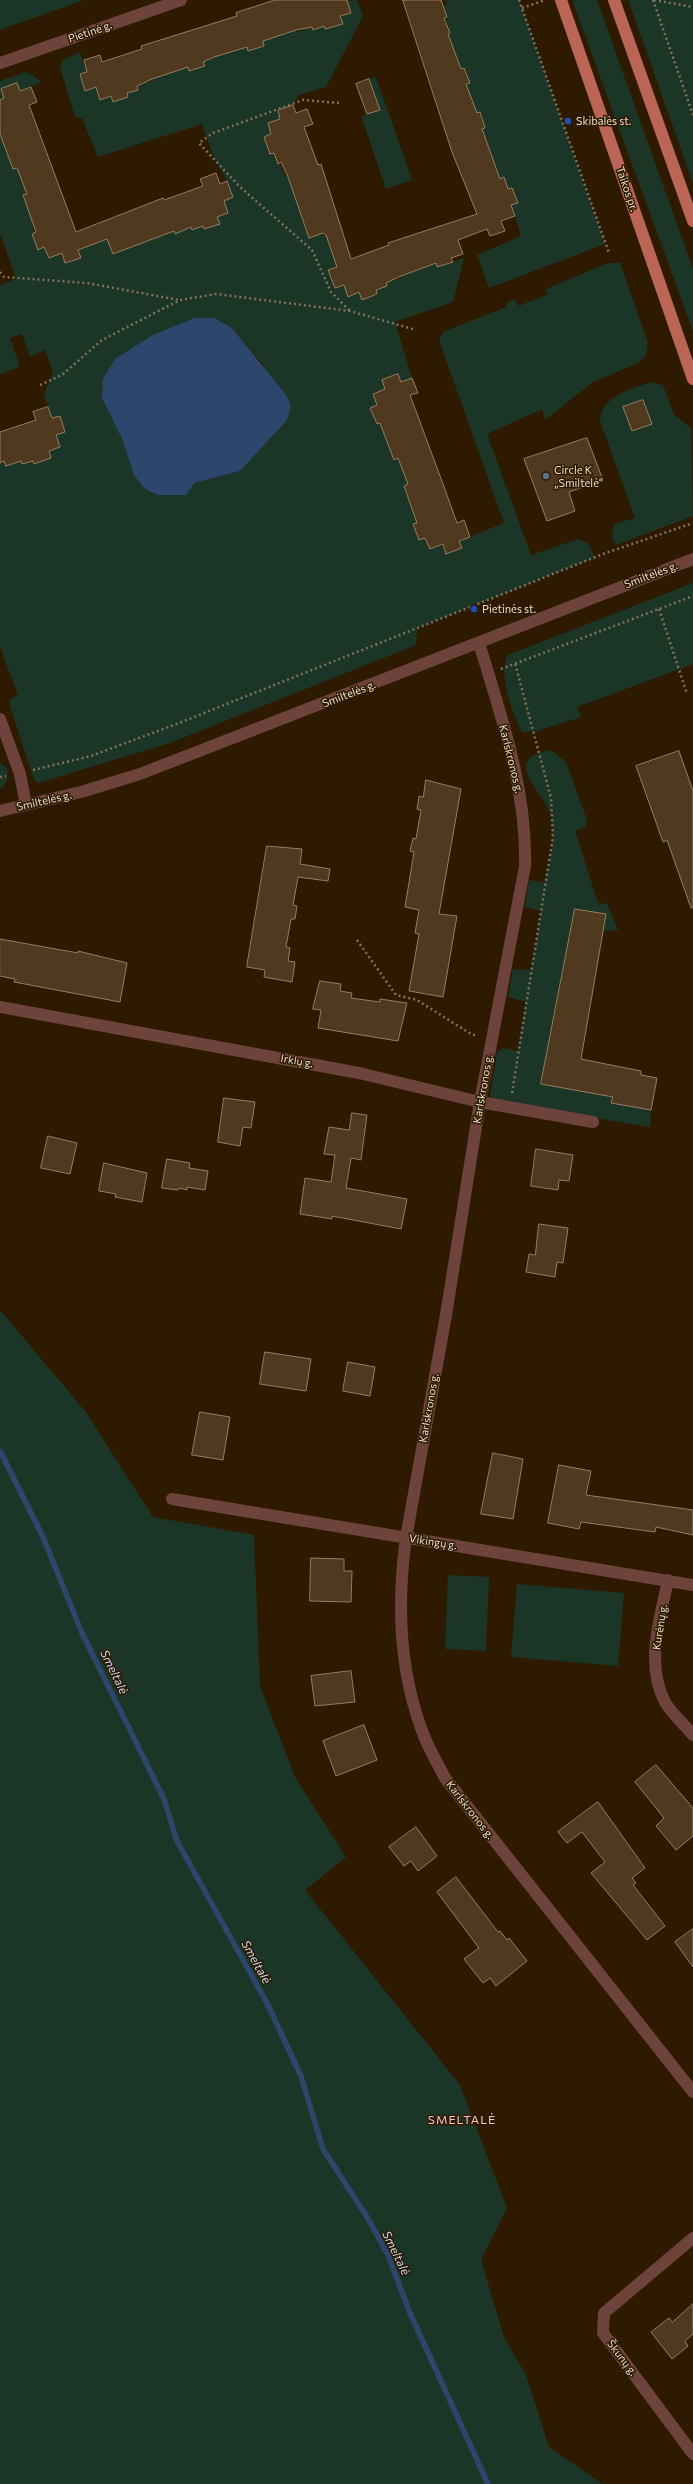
<!DOCTYPE html>
<meta charset="utf-8">
<style>
body{margin:0}
canvas{display:block;background:#2d1a01}
</style>
<canvas width="693" height="2484"></canvas>
<script>
const c = document.querySelector('canvas').getContext('2d');
c.lineJoin = 'round';
function paint(path, color) { c.fillStyle = color; c.fill(path, 'evenodd'); }
function trace(path, color, width, dash) { c.strokeStyle = color; c.lineWidth = width; c.lineCap = dash ? 'butt' : 'round'; c.setLineDash(dash || []); c.stroke(path); }
function write(font, color, halo, rows, align = 'center') {
  c.font = font + ' Commissioner,sans-serif'; c.lineWidth = 3; c.setLineDash([]); c.textBaseline = 'middle'; c.strokeStyle = halo; c.fillStyle = color; for (const [text, x, y, turn = 0] of rows) {
    c.save(); c.translate(x, y); c.rotate((+turn || 0) * Math.PI / 180); c.textAlign = isNaN(turn) ? turn : align; if (halo) c.strokeText(text, 0, 0); c.fillText(text, 0, 0); c.restore();
  }
}
paint(new Path2D(`
 M0,0H84L0,30Z
 M357,0L363,16L326,87L299,95L293,105L278,110L280,119L268,123L271,134L264,137L270,154L274,153L286,177L291,176L294,184L291,185L309,238L323,233L324,236L327,235L337,267L328,270L335,288L344,285L348,296L359,292L362,300L377,295L376,290L387,286L386,283L401,278L400,272L409,273L436,263L438,267L464,258L453,302L395,322L412,378L401,382L398,374L382,380L385,389L373,393L377,405L370,408L376,424L380,423L395,460L398,458L408,484L404,486L417,523L413,525L419,540L425,538L430,549L443,544L447,554L462,548L459,541L504,523L439,340L443,332L506,307L507,303L514,299L519,306L548,294L546,289L608,263H620L648,343L646,355L640,362L593,382L545,420L542,409L487,434L531,555L579,539L590,545L594,558L417,628L416,645L170,743L38,783L34,779L9,703L10,699L18,695L0,647V463L4,461L6,466L21,461L22,464L33,461L34,463L51,458L49,451L60,447L56,435L65,432L60,416L52,418L44,394L53,372L45,350L30,357L22,334L10,338L20,367L0,374V285L16,279L0,233V134L3,143L8,142L13,169L17,168L27,194L23,196L29,210L37,220L32,222L38,250L44,247L49,258L62,253L66,263L81,258L78,251L107,239L113,254L173,228L175,233L191,227L192,230L203,226L205,229L219,224L217,217L228,213L224,201L233,197L227,181L214,158L202,124L98,157L82,118L75,117L60,67L63,60L80,52L87,72L80,74L85,91L96,87L100,100L111,96L113,102L128,97L127,93L138,90L137,86L153,80L151,75L160,76L188,67L189,71L205,66L203,62L214,58L209,43L247,47L248,50L264,46L263,41L288,33L287,30L295,27L297,32L312,27L314,30L324,26L326,29L342,24L340,16L351,13L347,1ZM214,318L232,328L265,367L240,471L194,483L134,475L122,439Z
 M446,0H519L605,244L489,288L477,255L521,236L511,205L518,203L512,188L508,189L504,177L499,179L482,129L485,127L480,112L475,114L466,84L470,83L465,68L461,69L452,45L445,35L450,33L443,6L447,4Z
 M572,0H597L693,269V331Z
 M628,0H693V183Z
 M27,72L42,82L20,91L1,89L4,98L0,100V81Z
 M376,77L412,180L386,189L361,116L380,110L369,79Z
 M651,382L663,385L674,415L691,428L693,516L616,545L612,537L614,524L635,518L600,421C601,396 631,389 651,382Z
 M693,583V664L577,707L581,717L537,731L522,732C513,714 497,673 508,655Z
 M551,750L566,762L587,820L585,827L575,831L598,903L607,904L618,930L603,931L606,914L575,909L541,1084L613,1097L612,1103L651,1110L650,1127L497,1102L490,1096L497,1052L503,1048L518,1051L526,1002L508,997L513,969L531,970L541,911L525,907L529,880L545,883C549,862 555,840 552,819C548,793 496,760 551,750Z
 M0,763L7,768C8,778 8,783 0,789Z
 M0,1310L85,1411L153,1517L254,1535L260,1686L295,1777L346,1857L305,1890L460,2085L507,2208L481,2260L504,2337L526,2375L549,2447L603,2484H0Z
 M448,1575L489,1577L486,1651L445,1649Z
 M517,1584L624,1593L618,1666L511,1657Z`), '#1b3627');
paint(new Path2D(`
 M195,318H214L232,328L287,396L291,407L287,420L240,471L194,483L186,495H158L144,488L134,475L122,439L102,398L103,379L115,359L153,335Z`), '#2d466c');
trace(new Path2D(`
 M0,1451L43,1537L82,1633L164,1799L177,1841L268,2005L301,2076L323,2149L367,2217L388,2255L410,2313L488,2484`), '#2d466c', 5.5);
const building = new Path2D(`
 M275,0H347L351,13L340,16L343,24L325,29L324,26L313,30L312,27L296,30L263,41L264,46L248,51L247,47L214,57L203,62L205,66L189,71L188,67L152,79L137,86L138,90L127,93L128,97L113,102L111,96L100,100L96,87L85,91L80,74L87,72L84,60L100,55L102,62L142,49L141,46L237,16L236,13Z
 M403,0H441L447,17L444,18L450,33L448,34L461,69L464,68L470,83L466,84L477,113L480,112L485,128L482,129L500,179L504,177L508,189L512,188L518,203L511,205L515,216L501,221L505,231L490,236L487,229L458,240L463,254L451,258L453,262L437,267L436,263L401,276L386,283L387,286L376,290L377,294L362,300L359,292L348,297L344,285L335,288L328,270L337,267L326,235L323,233L309,238L288,177L281,162L278,164L274,153L270,154L264,137L271,134L268,123L280,119L278,110L293,105L296,113L307,109L313,124L304,127L318,165L321,164L351,259L389,245L388,243L477,214L452,152Z
 M369,79L380,110L367,114L356,84Z
 M17,83L20,91L31,87L37,102L29,105L76,232L163,198L164,200L203,186L200,179L216,173L220,184L227,181L233,197L224,201L228,213L217,217L220,224L204,229L203,226L192,230L191,227L175,234L174,231L113,254L107,239L78,250L81,258L65,263L62,253L49,258L44,247L38,250L32,234L36,232L23,195L27,194L17,168L13,169L0,134V100L4,98L1,89Z
 M398,374L401,382L412,378L418,393L410,395L443,484L457,523L464,520L470,537L459,541L462,548L446,554L443,544L430,549L425,538L419,540L413,524L417,523L404,486L408,484L398,458L394,460L380,423L377,424L370,408L377,405L373,394L385,389L382,380Z
 M643,400L652,424L632,431L623,407Z
 M48,407L52,418L60,416L65,432L56,435L60,447L49,451L51,458L34,464L33,461L22,464L21,461L6,466L4,461L0,463V432L36,420L33,412Z
 M587,438L603,480L569,492L575,511L547,521L524,459Z
 M679,751L693,791V908H691L667,840L663,842L636,766Z
 M426,780L461,789L439,914L457,916L443,997L409,991L419,934L415,933L419,910L405,907L414,852L410,851L413,838L416,839L421,810L417,809L419,796L423,797Z
 M267,846L302,849L300,864L330,869L328,881L298,877L293,905L297,906L295,919H291L286,947L290,948L288,961L295,962L292,982L264,977L265,970L247,967Z
 M575,909L606,914L581,1059L641,1071V1075L657,1078L651,1110L611,1103L613,1097L541,1084Z
 M0,939L78,953V951L127,963L120,1002L14,982L15,979L0,976Z
 M320,981L341,984L340,991L352,993L351,998L380,1002V999L407,1003L398,1041L318,1028L321,1010L313,1009Z
 M224,1098L255,1102L251,1128L243,1127L240,1146L218,1142Z
 M352,1113L367,1115L361,1160L351,1158L346,1188L407,1199L401,1229L332,1216V1219L300,1214L305,1178L331,1182L335,1155L324,1154L329,1127L349,1130Z
 M48,1136L77,1143L70,1174L41,1168Z
 M536,1149L573,1155L569,1181L559,1180L558,1190L531,1186Z
 M167,1159L190,1163L189,1168L208,1171L205,1190L187,1187V1190L179,1188L178,1190L162,1188Z
 M104,1163L147,1173L142,1202L115,1197L116,1194L99,1191Z
 M539,1224L568,1228L563,1263L557,1262L555,1277L526,1272L529,1254L535,1255Z
 M265,1352L311,1359L306,1391L260,1384Z
 M348,1362L375,1367L370,1396L343,1391Z
 M200,1412L230,1417L223,1460L192,1455Z
 M493,1453L523,1459L513,1519L481,1514Z
 M559,1465L591,1471L586,1495L693,1510V1535L656,1527L655,1532L581,1522L579,1529L548,1523Z
 M311,1558L344,1559V1571H352L351,1602L310,1601Z
 M351,1671L355,1702L315,1706L311,1676Z
 M364,1725L377,1760L336,1776L323,1741Z
 M656,1765L693,1808V1836L676,1850L656,1826L664,1818L635,1782Z
 M598,1802L645,1868L632,1878L636,1883L633,1885L665,1926L647,1940L591,1873L605,1862L582,1832L567,1843L558,1832Z
 M416,1827L437,1856L418,1871L411,1861L404,1866L389,1847Z
 M456,1877L498,1932L500,1931L507,1940L509,1938L527,1961L496,1986L490,1978L483,1983L464,1959L479,1948L437,1892Z
 M693,1929V1967L675,1942Z
 M693,2304V2334L685,2341L688,2346L672,2359L651,2332L669,2318L672,2322Z`);
paint(building, '#4f3a20');
trace(building, '#957d61', 1);
trace(new Path2D(`
 M519,0L609,253
 M653,0L693,115
 M654,0L693,7
 M522,8L545,0
 M339,103L303,100L213,133L199,143L240,187L312,250L331,292L350,311
 M0,272L4,277L87,283L179,300
 M40,385L62,375L102,340L180,300L216,294L350,311L416,330
 M659,609L687,694
 M501,669L693,596
 M33,770L91,756L174,725L603,554L693,523
 M0,777L6,776
 M357,940L396,995L417,1000L471,1034L477,1036
 M512,1093L553,837L551,798L515,663`), '#82715d', 2.5, [2, 3]);
trace(new Path2D(`
 M0,63L181,0
 M479,643C501,716 527,789 525,866L480,1102L446,1315L406,1538C397,1602 399,1667 421,1728C427,1746 437,1762 445,1778L693,2092
 M0,719L20,774L26,805
 M0,811L81,792L140,774L693,559
 M0,1007L359,1073L480,1102L593,1122
 M172,1499L693,1585
 M668,1580C660,1619 645,1664 665,1702C671,1713 684,1724 693,1735
 M693,2238L604,2313L603,2333L693,2454`), '#6d433c', 12);
trace(new Path2D(`
 M561,0L693,379
 M614,0L693,221`), '#ba6556', 12);
for (const [x, y, r, color] of [
 [568,121,4,"#1a4fb4"],
 [546,476,4,"#5c6f8a"],
 [474,609,4,"#1a4fb4"]
]) { const dot = new Path2D(); dot.arc(x, y, r, 0, 2 * Math.PI); c.fillStyle = color; c.fill(dot); trace(dot, '#2d1a01', 1.5); }
write('11px', '#e8dbcc', '#2d1a01', [
 ["Pietinė g.",90,32,-19],
 ["Taikos pr.",627,189,71],
 ["Smiltelės g.",651,575,-21],
 ["Smiltelės g.",349,694,-21],
 ["Karlskronos g.",511,759,76],
 ["Smiltelės g.",44,801,-13],
 ["Irklų g.",297,1061,10],
 ["Karlskronos g.",483,1089,-80],
 ["Karlskronos g.",429,1408,-80],
 ["Vikingų g.",433,1542,9],
 ["Kurėnų g.",660,1627,-81],
 ["Karlskronos g.",470,1810,52],
 ["Škunų g.",622,2358,53]
]);
write('11px', '#e8dbcc', '#2d1a01', [
 ["Skibalės st.",576,121],
 ["Circle K",554,470],
 ["„Smiltelė“",554,483],
 ["Pietinės st.",482,609]
], 'left');
write('italic 12px', '#c7d8f3', '#2d1a01', [
 ["Smeltalė",114,1672,64],
 ["Smeltalė",256,1962,61],
 ["Smeltalė",396,2253,64]
]);
c.letterSpacing = '1px';
write('12px', '#f7c2c5', '#2d1a01', [
 ["SMELTALĖ",462,2120]
]);
c.letterSpacing = '0px';
</script>
